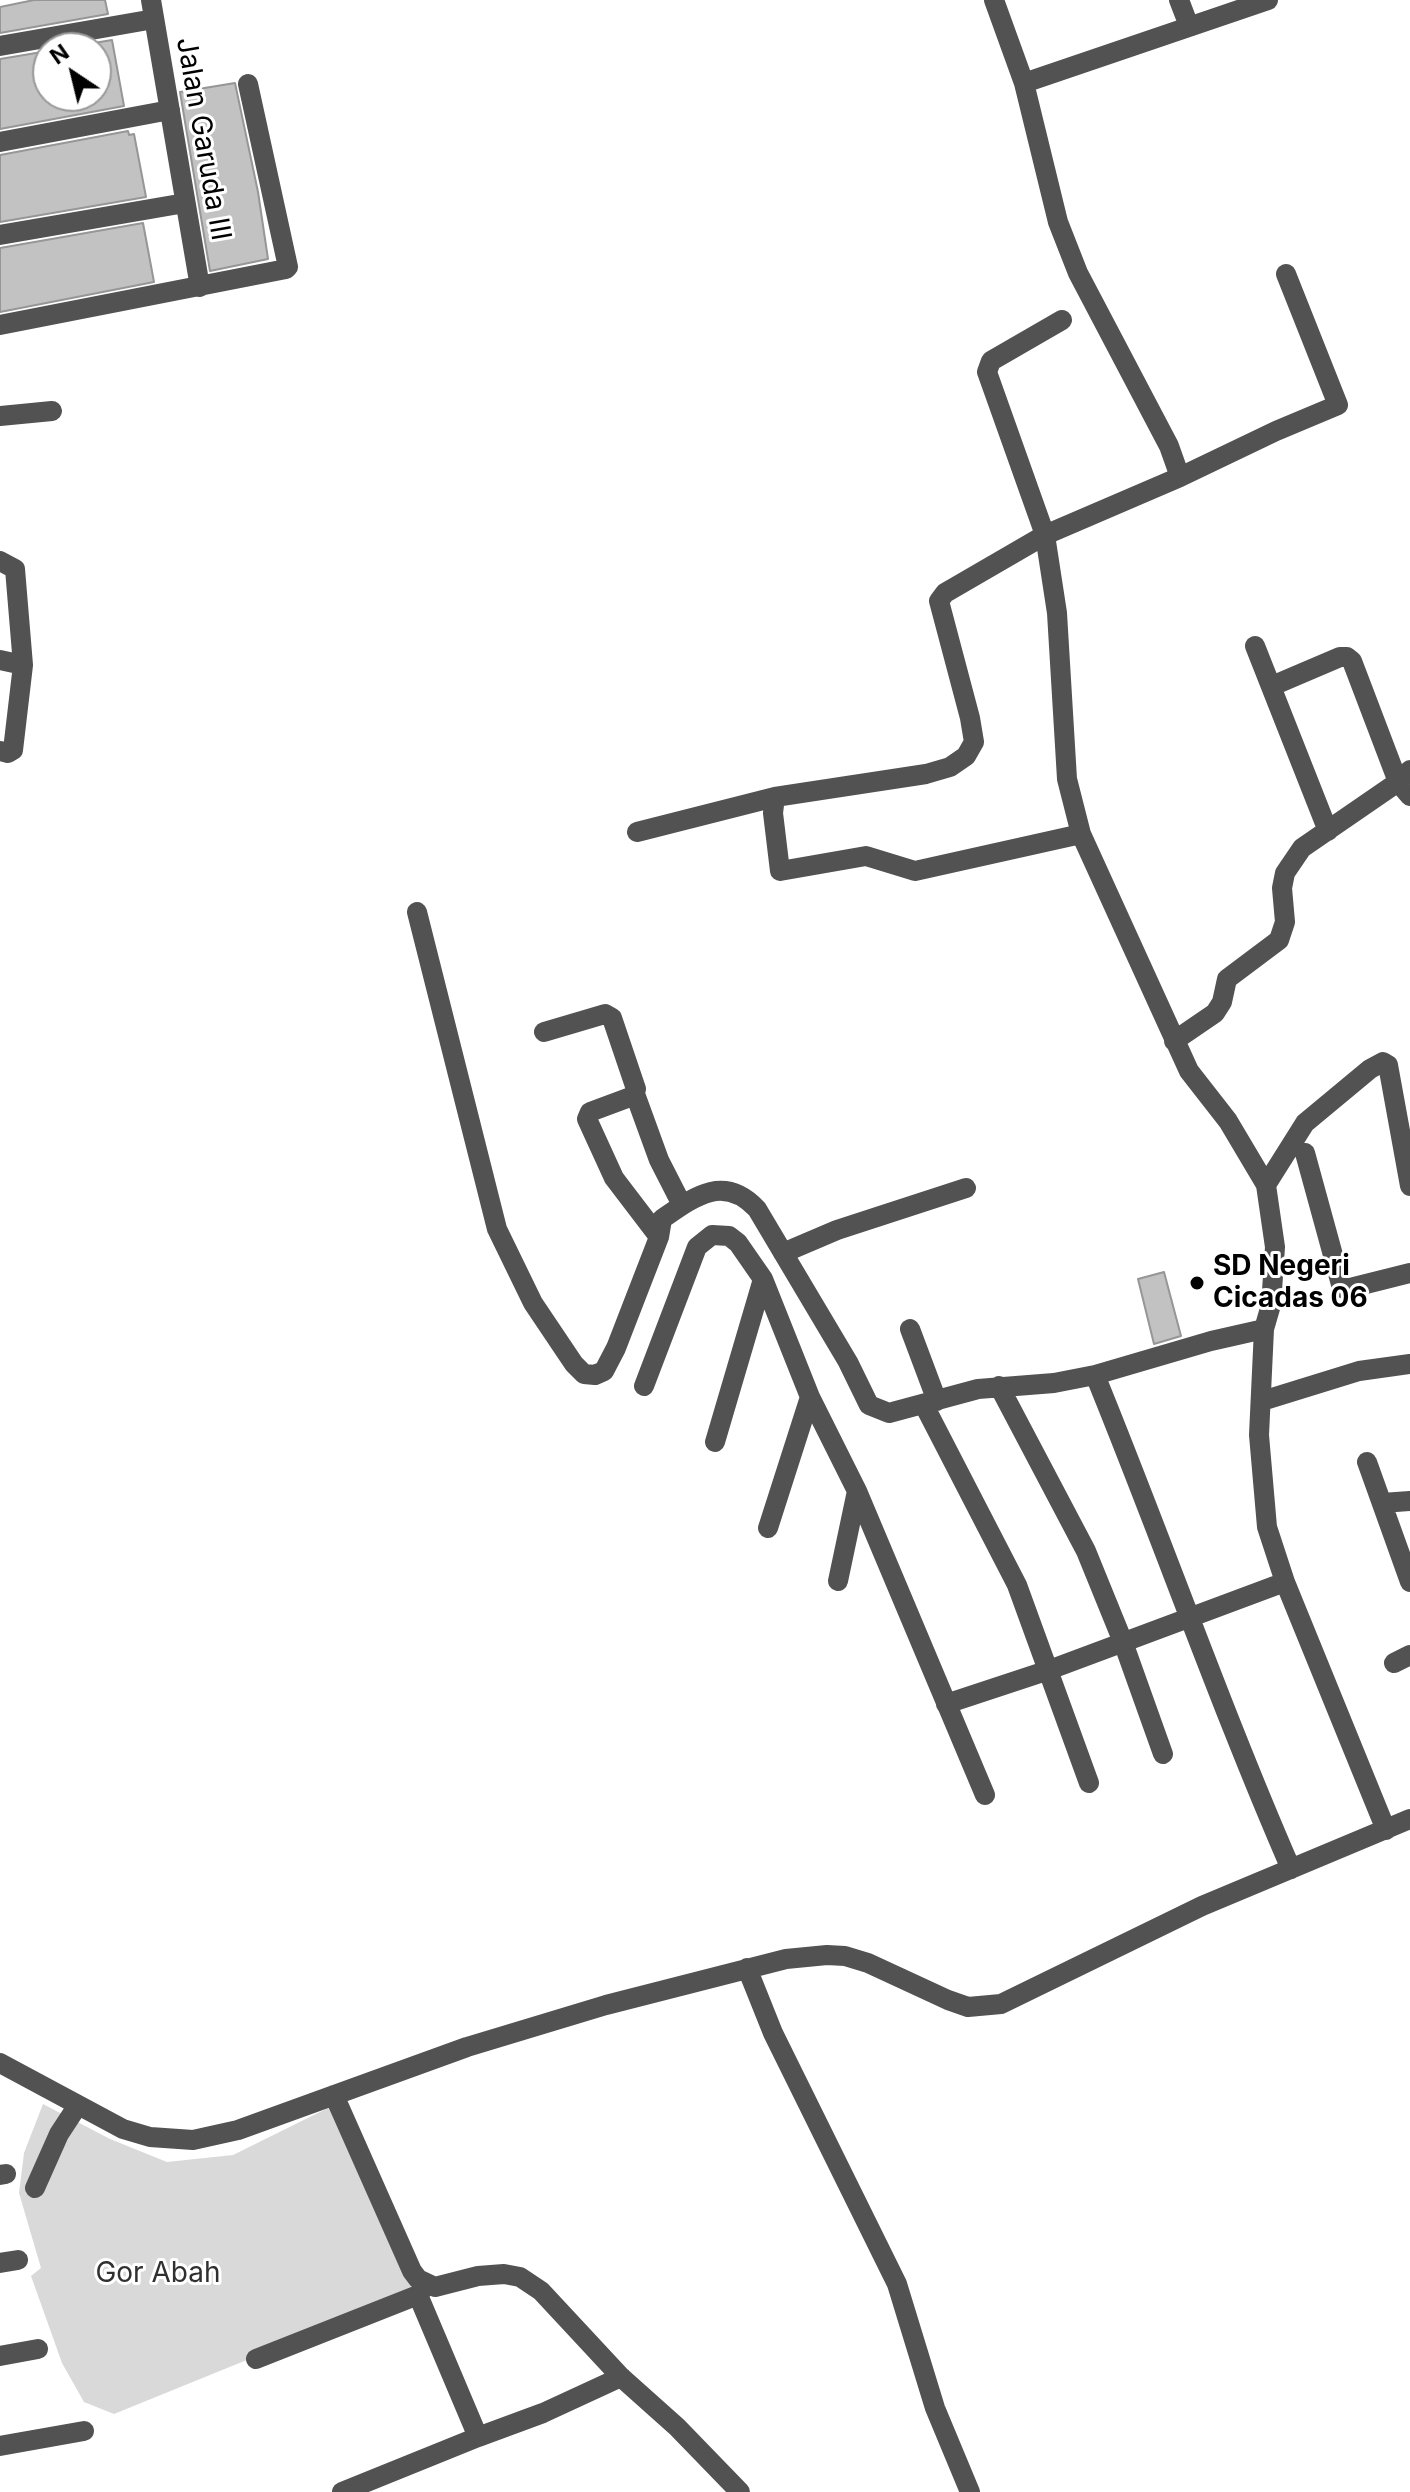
<!DOCTYPE html>
<style>
body{margin:0}
#map{position:relative;width:1410px;height:2492px;overflow:hidden;background:#fff;font-family:Inter,sans-serif}
canvas{display:block}
.north{position:absolute;left:32px;top:32px;width:80px;height:80px;box-sizing:border-box;background:#fff;border:2px solid #999;border-radius:50%;rotate:325deg;font-size:22px;font-weight:700;line-height:32px;text-align:center;color:#000}
.north::after{content:'';display:block;margin:auto;width:28px;height:36px;background:#000;clip-path:polygon(50% 0,100% 100%,50% 72%,0 100%)}
</style>
<div id="map">
<canvas width="1410" height="2492"></canvas>
<div class="north">N</div>
</div>
<script>
const c = document.querySelector('canvas').getContext('2d');
c.lineJoin = 'round';
function paint(path, color) { c.fillStyle = color; c.fill(path, 'evenodd'); }
function trace(path, color, width, dash) { c.strokeStyle = color; c.lineWidth = width; c.lineCap = dash ? 'butt' : 'round'; c.setLineDash(dash || []); c.stroke(path); }
function write(font, color, halo, rows, align = 'center') {
  c.font = font + ' Inter,sans-serif'; c.lineWidth = 6; c.setLineDash([]); c.textBaseline = 'middle'; c.strokeStyle = halo; c.fillStyle = color; for (const [text, x, y, turn = 0] of rows) {
    c.save(); c.translate(x, y); c.rotate((+turn || 0) * Math.PI / 180); c.textAlign = isNaN(turn) ? turn : align; if (halo) c.strokeText(text, 0, 0); c.fillText(text, 0, 0); c.restore();
  }
}
paint(new Path2D(`
 M43,2104L110,2139L167,2162L233,2155L330,2107L414,2292L114,2414L84,2402L62,2363L31,2276L41,2268L19,2193L24,2153Z`), '#d9d9d9');
const building = new Path2D(`
 M34,0H105L108,14L0,33V7Z
 M112,40L124,106L0,129V59L48,51V96H96V48H64Z
 M235,83L258,192L268,259L210,271L180,92Z
 M128,131L129,135L134,134L146,197L0,222V155Z
 M143,223L154,282L0,312V248Z
 M1164,1272L1181,1336L1154,1344L1138,1279Z`);
paint(building, '#c2c2c2');
trace(building, '#969696', 2);
trace(new Path2D(`
 M151,0L200,287
 M994,0L1024,83L1058,222L1078,273L1169,446L1180,477
 M1179,0L1189,26
 M0,46L154,19
 M1024,83L1268,0
 M0,142L170,110
 M0,235L185,203
 M1286,274L1338,405L1276,431L1180,477L1045,535L1057,613L1067,779L1081,834L1189,1071L1228,1121L1266,1185L1275,1247L1271,1305L1264,1329L1259,1435L1267,1527L1285,1582L1386,1830
 M0,325L286,269L288,267L248,84
 M0,416L52,411
 M0,561L15,569L23,665L13,750L8,753L0,751
 M1255,646L1328,831
 M0,660L23,665
 M1272,686L1340,657H1347L1352,661L1398,782L1410,796
 M775,797L773,813L780,871L866,856L915,871L1081,834
 M637,832L775,797L926,774L950,767L966,756L974,742L970,718L939,601L945,593L1045,535L987,372L991,361L1062,320
 M417,912L497,1229L533,1303L574,1364L584,1374L595,1375L604,1371L616,1348L659,1237L662,1219C695,1196 724,1174 757,1209L848,1362L869,1405L889,1413L978,1389L1054,1383L1095,1375L1211,1341L1264,1329
 M544,1032L605,1014L612,1018L636,1089L633,1096L590,1112L587,1119L614,1178L659,1237
 M1174,1041L1215,1013L1222,1002L1227,979L1279,940L1285,922L1282,888L1285,873L1302,848L1398,782L1410,770
 M635,1094L659,1160L682,1205
 M1305,1153L1342,1288L1346,1289L1410,1273
 M1266,1185L1305,1123L1370,1069L1383,1062L1388,1065L1410,1186
 M783,1253L837,1230L966,1188
 M910,1329L937,1401
 M1095,1375C1162,1539 1220,1706 1291,1869
 M644,1386L697,1247L712,1235L729,1236L738,1243L763,1279L810,1397L857,1491L985,1795
 M999,1386L1086,1551L1123,1642L1163,1754
 M1262,1401L1359,1371L1410,1364
 M924,1405L1017,1585L1089,1783
 M715,1442L763,1279
 M1367,1462L1410,1582
 M1382,1503L1410,1501
 M768,1528L810,1397
 M838,1581L857,1491
 M1394,1663L1410,1655
 M946,1704L1049,1670L1285,1582
 M747,1968L773,2033L897,2284L935,2408L970,2492
 M0,2063L123,2129L150,2137L193,2140L238,2130L467,2047L606,2005L786,1959L827,1955L845,1956L868,1963L948,2000L968,2007L1001,2004L1202,1906L1410,1819
 M334,2095L412,2271L418,2279L435,2287L478,2276L504,2274L520,2277L541,2291L621,2377L677,2427L740,2492
 M0,2175L6,2174
 M35,2188L59,2134L78,2105
 M0,2263L18,2260
 M0,2356L38,2349
 M256,2359L418,2295L425,2287
 M478,2437L543,2413L621,2377
 M0,2446L84,2431
 M342,2492L478,2437L418,2295`), '#525252', 20);
for (const [x, y, r, color] of [
 [1197,1283,8,"#000"]
]) { const dot = new Path2D(); dot.arc(x, y, r, 0, 2 * Math.PI); c.fillStyle = color; c.fill(dot); trace(dot, '#fff', 3); }
write('28px', '#000', '#fff', [
 ["Jalan Garuda III",203,139,80]
]);
write('bold 28px', '#000', '#fff', [
 ["SD Negeri",1213,1267],
 ["Cicadas 06",1213,1299]
], 'left');
write('28px', '#303030', '#fff', [
 ["Gor Abah",158,2274]
]);
</script>
